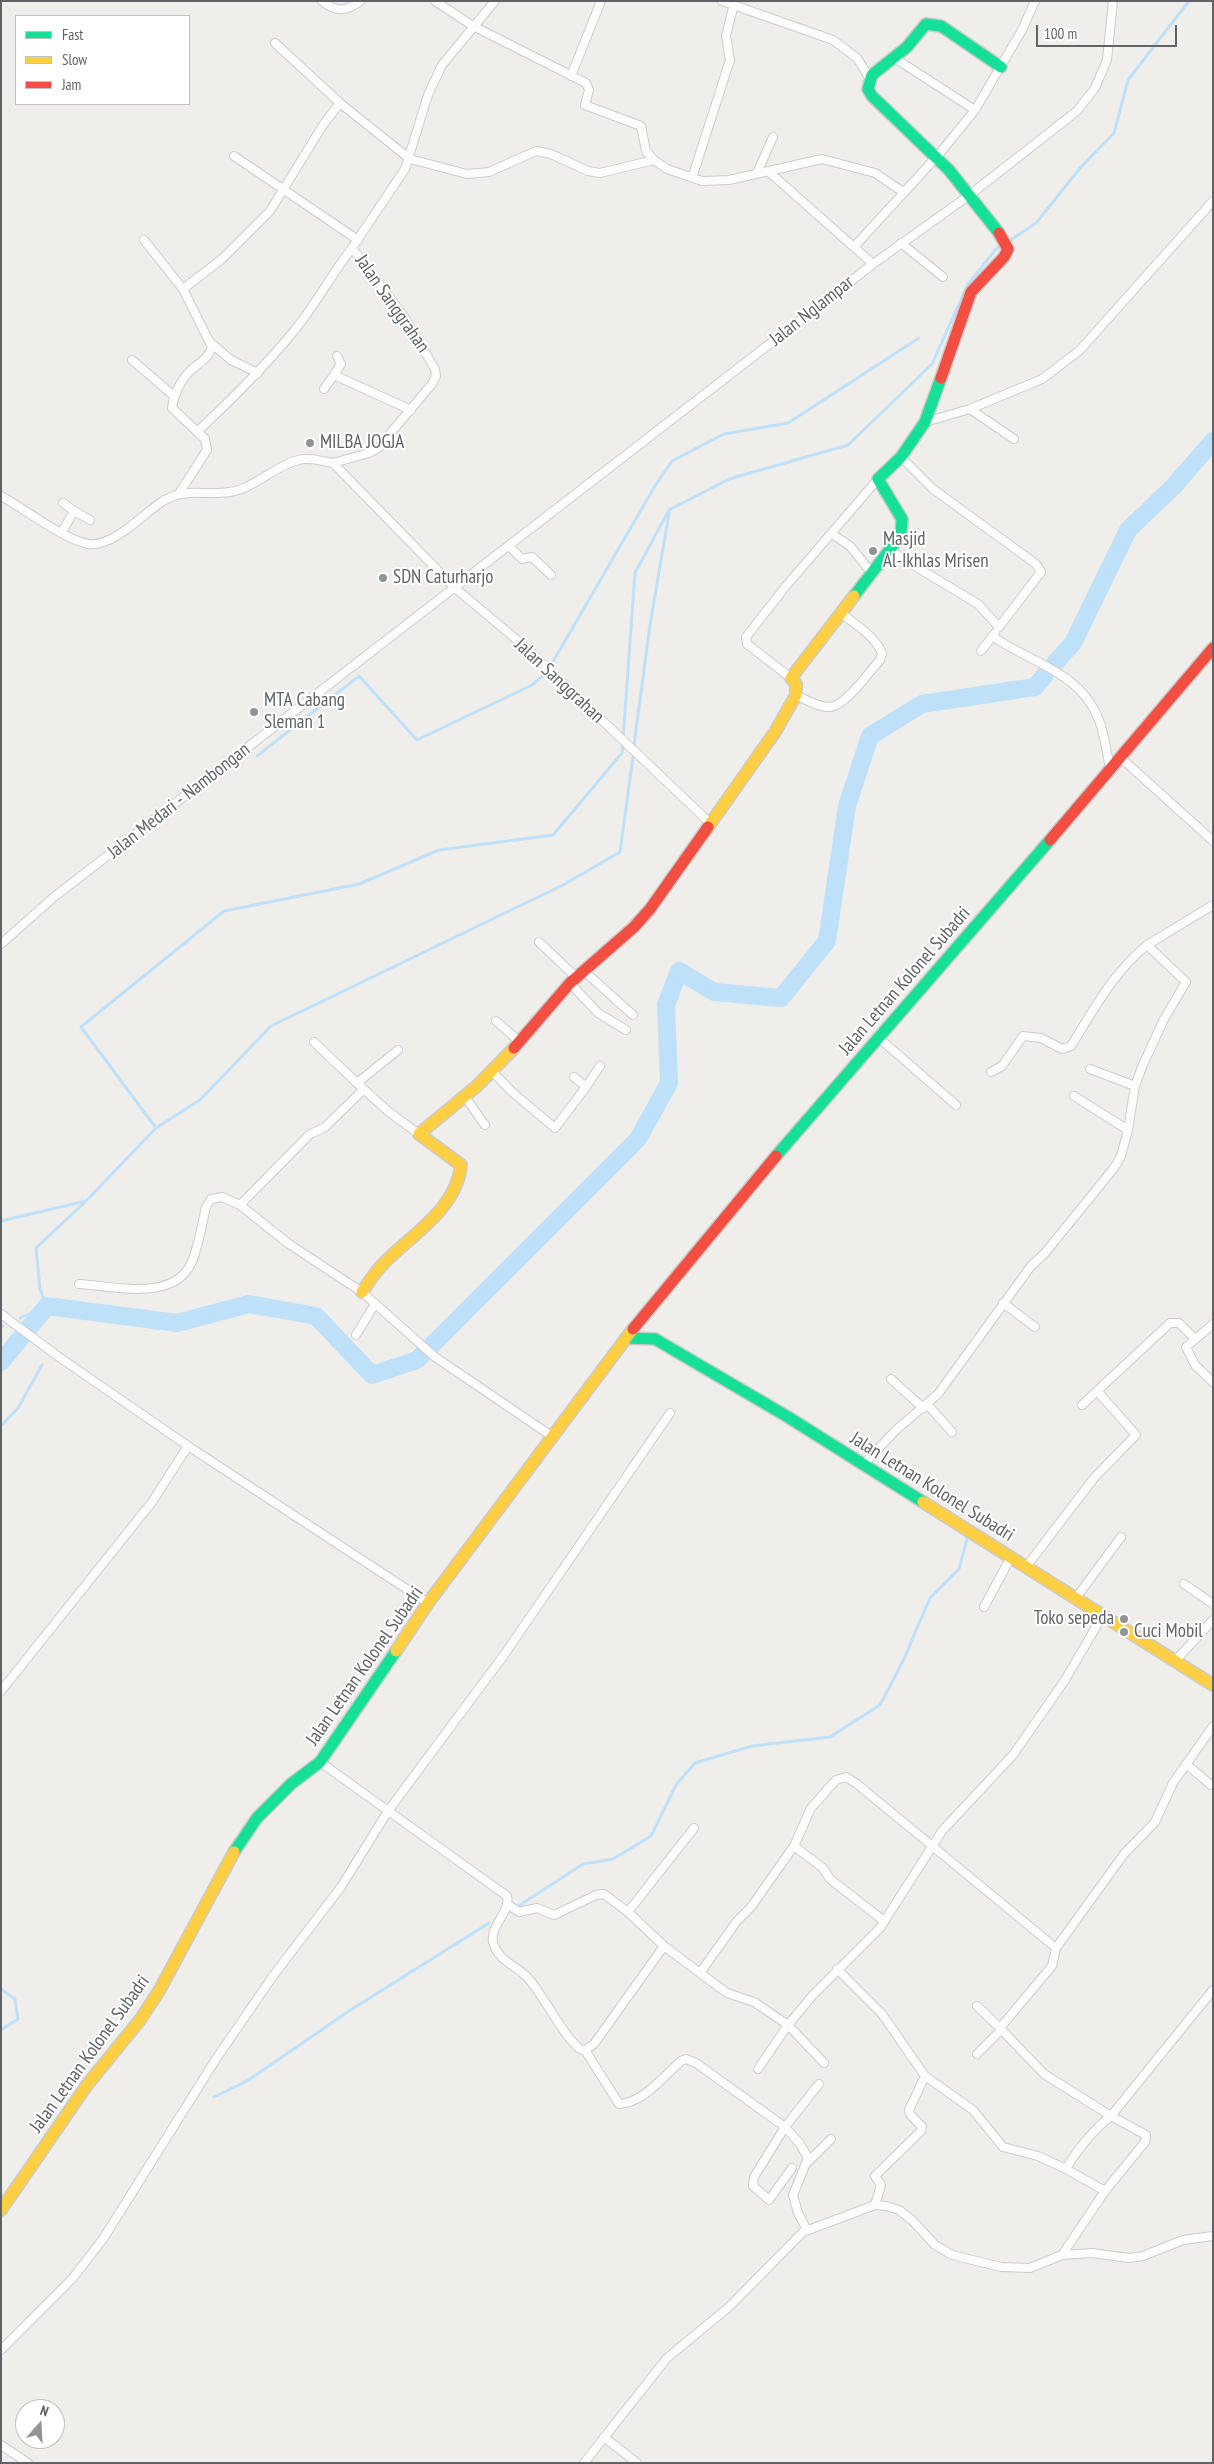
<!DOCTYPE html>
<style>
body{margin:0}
#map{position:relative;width:1214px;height:2464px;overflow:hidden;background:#efeeea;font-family:"PT Sans Narrow",sans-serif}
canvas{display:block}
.frame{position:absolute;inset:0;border:2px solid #5f6368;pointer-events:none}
.legend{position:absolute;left:15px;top:15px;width:175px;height:90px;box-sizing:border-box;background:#fff;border:1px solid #bfc1c3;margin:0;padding:6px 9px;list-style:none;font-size:15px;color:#5f6368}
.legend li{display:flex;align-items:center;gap:10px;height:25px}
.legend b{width:25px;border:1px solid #bfc1c3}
.north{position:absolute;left:15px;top:2399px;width:50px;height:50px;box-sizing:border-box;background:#fff;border:1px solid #bfc1c3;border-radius:50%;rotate:19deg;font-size:14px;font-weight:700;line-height:20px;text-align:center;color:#5f6368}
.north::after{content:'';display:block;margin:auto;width:18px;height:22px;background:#919496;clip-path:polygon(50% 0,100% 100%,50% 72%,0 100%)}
.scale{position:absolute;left:1036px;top:25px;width:141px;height:22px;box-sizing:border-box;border:2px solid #5f6368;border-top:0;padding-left:6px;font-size:15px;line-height:18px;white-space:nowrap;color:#5f6368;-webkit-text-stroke:4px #fff;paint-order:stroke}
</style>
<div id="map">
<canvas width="1214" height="2464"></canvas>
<div class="frame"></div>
<ul class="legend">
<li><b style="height:6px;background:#16e098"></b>Fast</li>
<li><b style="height:6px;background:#ffcf43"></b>Slow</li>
<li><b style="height:6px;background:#f24e42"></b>Jam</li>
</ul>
<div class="north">N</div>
<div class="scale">100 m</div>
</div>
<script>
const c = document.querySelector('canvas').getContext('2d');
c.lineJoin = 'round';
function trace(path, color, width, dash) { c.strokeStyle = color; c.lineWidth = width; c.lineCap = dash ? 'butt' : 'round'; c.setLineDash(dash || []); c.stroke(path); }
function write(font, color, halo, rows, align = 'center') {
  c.font = font + ' "PT Sans Narrow",sans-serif'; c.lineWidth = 4; c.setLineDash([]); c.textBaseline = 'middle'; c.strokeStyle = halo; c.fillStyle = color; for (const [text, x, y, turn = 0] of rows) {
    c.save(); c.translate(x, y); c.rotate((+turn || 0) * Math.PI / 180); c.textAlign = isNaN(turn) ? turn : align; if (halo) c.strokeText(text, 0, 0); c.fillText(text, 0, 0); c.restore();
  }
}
trace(new Path2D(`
 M1009,241L1036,223L1081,167L1114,133L1128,80L1189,1
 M551,665L655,486L672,461L724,434L788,423L919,338
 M634,745L650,625L669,513
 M257,756L359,676L417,740L532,685L548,671
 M156,1128L200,1100L271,1026L563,885L620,852L633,757
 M1,1221L86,1201L156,1128L81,1027L224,911L359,884L439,850L553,835L622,753L635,573L669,510L729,479L848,445L932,364L968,284L997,248L1003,244
 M20,1318L47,1306L40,1289L36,1248L86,1201
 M1,1327L3,1326
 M1,1426L18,1408L42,1365
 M520,1905L583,1864L613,1859L651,1836L676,1785L695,1763L752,1746L830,1737L880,1705L903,1661L930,1598L959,1569L968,1535
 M1,1989L15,1999L18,2019L1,2030
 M214,2097L247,2081L349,2011L489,1923`), '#bfe0f9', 3);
trace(new Path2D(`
 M1055,663L1073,643L1128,530L1174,486L1213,441
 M1,1362L47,1306L177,1323L249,1304L316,1316L372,1375L417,1360L638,1139L669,1083L666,1005L679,971L714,992L781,998L827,941L847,806L870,736L922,704L1035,687L1045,675`), '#bfe0f9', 18);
const street = new Path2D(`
 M322,1C336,12 346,12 360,1
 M435,1L473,26L586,83L589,90L585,105L641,126L646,151L654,160L667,169L702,181L729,180L822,159L875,173L903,192
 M495,1L442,65L428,95L405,169L352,248L405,318L435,369L436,376L432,384L378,448L369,453L333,463L455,588L523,645L710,823
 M722,1L833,40L857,58L870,79
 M275,43L340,103
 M893,57L975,110
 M571,76L601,1
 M234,156L358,240
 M768,171L873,264
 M757,173L773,137
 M692,178L730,60L726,36L734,4
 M144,240L183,289
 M901,243L943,277
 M854,247L940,153L975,110L1022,30L1035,1
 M211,343L231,360L258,373
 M132,360L174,396
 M334,375L341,364L337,356
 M324,389L334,375L411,410
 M970,409L1014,439
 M925,422L970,409L1042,379L1080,350L1213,201
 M197,432C231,400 264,368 293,332C315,306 331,275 352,248
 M180,492L207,450L205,439L172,408C174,394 181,380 191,370C199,363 209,358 212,347L183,289L222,259L270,211L323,125L340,103L410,159L467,174L489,172L536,151L551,154L588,171L600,173L654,160
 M1,496C25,509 63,539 88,544C112,548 143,514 163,501C186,487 205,496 229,492C254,489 274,466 298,460C309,457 322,461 333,463
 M63,503L74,511
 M62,532L74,511L90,520
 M832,534L850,546L871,572
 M509,546L522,559L532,557L551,575
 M890,551L978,604L999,627L1041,572L1036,564L933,489L901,457
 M992,636C1034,665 1084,672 1101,726C1105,739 1107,754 1110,768
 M981,651L995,633
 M791,678L747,644L746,637L786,586L878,479
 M796,695C806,700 818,707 829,707C845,707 869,672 880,660L882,653C875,636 855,624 841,613
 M1120,757L1213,841
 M539,942L577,978
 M1,944L54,897L873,264L971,194L1077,111L1095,88L1107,60L1113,1
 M584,971L633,1015
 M570,983L598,1013L626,1030
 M496,1021L520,1042
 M879,1038L956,1105
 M314,1042L357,1083
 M398,1050L357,1083L389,1112L419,1134
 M1090,1069L1135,1086
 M492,1071L512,1092L555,1128L586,1087L574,1077
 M991,1072L1002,1066L1023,1036L1041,1038L1062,1049L1071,1046C1094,1009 1113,973 1147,945
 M586,1087L600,1066
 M363,1090L324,1128L310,1134L240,1205L289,1244L362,1292L435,1357L553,1437
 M1074,1096L1128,1130
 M465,1097L485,1125
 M79,1284C116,1286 177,1303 193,1259C199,1243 202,1224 206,1207L211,1199L222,1197L240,1205
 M1003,1303L1035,1327
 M1,1314L59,1357L188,1446L428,1603
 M1213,1324L1186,1347L1195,1365L1213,1382
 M356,1335L375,1304
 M891,1379L923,1408
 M927,1404L952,1432
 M1082,1405L1170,1323H1179L1195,1339
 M864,1464L896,1430L938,1394L1031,1266L1045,1253L1114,1168L1121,1156L1128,1130L1135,1086L1142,1067L1164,1019L1186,982L1147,945L1213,905
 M1026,1567L1094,1478L1136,1435L1098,1392
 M1184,1584L1213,1604
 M1076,1598L1121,1537
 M984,1607L1011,1557
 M1176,1660L1213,1620
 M1,1691L152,1502L188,1446
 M320,1762L507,1896C511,1912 490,1925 493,1942C497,1960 517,1966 528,1978C544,1996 563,2036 580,2049L585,2050L594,2044L664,1946L700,1973
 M1186,1764L1211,1785
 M794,1846L823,1868L830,1879L884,1921
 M507,1904L519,1912L537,1908L554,1915L596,1895L604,1894L628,1912L664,1946
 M628,1912L694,1828
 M837,1969L882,2014L925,2076L909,2110L910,2114L922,2127L921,2131L875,2176L881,2185L875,2205
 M977,2006L1000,2028
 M585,2050L619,2104C643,2103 664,2076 681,2061L686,2059L696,2063L785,2127L754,2177L753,2186L769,2200L792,2168
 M977,2054L1001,2030
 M824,2063L788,2025L754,2002L727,1993L700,1973L737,1921L751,1907L794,1846L811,1808L836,1780L846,1777L857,1784L1056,1948L1124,1854L1155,1822L1173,1783L1213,1726
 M758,2069L788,2025L813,1995L880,1928L942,1831L1013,1755L1065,1680L1103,1615
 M925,2076L973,2110L1003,2147L1038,2156L1066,2169C1076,2151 1094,2129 1111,2116L1044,2074L1000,2028L1052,1966L1056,1948
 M808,2162L831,2139
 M1066,2169L1105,2191
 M807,2230L798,2213L793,2195L808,2158L800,2144L785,2127L819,2084
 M1062,2255L1092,2253L1129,2258L1143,2256L1183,2240L1213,2236
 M1,2350L72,2279L103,2239L216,2059L273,1976L341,1887L388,1811L504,1655L670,1413
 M604,2437L637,2463
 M1,2445L28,2463
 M584,2463L667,2358L729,2307L803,2232L875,2205L886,2206L899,2210L912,2220L935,2245L952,2255L1001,2267L1030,2268L1062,2255L1105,2191L1145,2142L1146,2135L1111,2116L1213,1990`);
const fast = new Path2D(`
 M999,233L949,170L872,96L868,89L872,75L907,47L926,24L941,26L1001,67
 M854,596L901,535L902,519L878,479L901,457L925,422L941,378
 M776,1156L1050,840
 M626,1338L655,1339L788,1417L923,1502
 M234,1852L257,1818L291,1784L320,1762L396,1651`);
const slow = new Path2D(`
 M708,827L775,732L796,695V684L791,678L854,596
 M362,1292C369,1282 375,1272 383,1264C411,1235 457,1209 461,1165L419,1134L477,1086L514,1048
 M923,1502L1213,1685
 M396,1651L428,1603L633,1329
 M1,2210L87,2085L140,2020L159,1991L234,1852`);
const jam = new Path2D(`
 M941,378L971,292L1004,257L1008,249L999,233
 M1050,840L1213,648
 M514,1048L570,983L634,927L650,909L708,827
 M633,1329L776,1156`);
trace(street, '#cbcccc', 10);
trace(fast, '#cacacb', 14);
trace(slow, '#cacacb', 14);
trace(jam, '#cacacb', 14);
trace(street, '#fdfcfc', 8);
trace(fast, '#16e098', 11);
trace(slow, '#ffcf43', 11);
trace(jam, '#f24e42', 11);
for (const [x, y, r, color] of [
 [310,443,5,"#919496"],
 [873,551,5,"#919496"],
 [383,578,5,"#919496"],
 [254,712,5,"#919496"],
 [1124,1619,5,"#919496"],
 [1124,1632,5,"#919496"]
]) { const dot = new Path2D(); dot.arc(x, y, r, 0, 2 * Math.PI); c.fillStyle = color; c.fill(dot); trace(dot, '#fff', 2); }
write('19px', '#5f6368', '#fff', [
 ["Jalan Sanggrahan",392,304,55],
 ["Jalan Nglampar",812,311,-38],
 ["Jalan Sanggrahan",559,681,43],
 ["Jalan Medari - Nambongan",179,801,-38],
 ["Jalan Letnan Kolonel Subadri",905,981,-49],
 ["Jalan Letnan Kolonel Subadri",932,1487,32],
 ["Jalan Letnan Kolonel Subadri",365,1666,-55],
 ["Jalan Letnan Kolonel Subadri",90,2054,-54]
]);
write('19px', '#5f6368', '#fff', [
 ["MILBA JOGJA",320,443],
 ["Masjid",883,540],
 ["Al-Ikhlas Mrisen",883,562],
 ["SDN Caturharjo",393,578],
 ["MTA Cabang",264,701],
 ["Sleman 1",264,723],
 ["Toko sepeda",1114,1619,"right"],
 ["Cuci Mobil",1134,1632]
], 'left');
</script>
